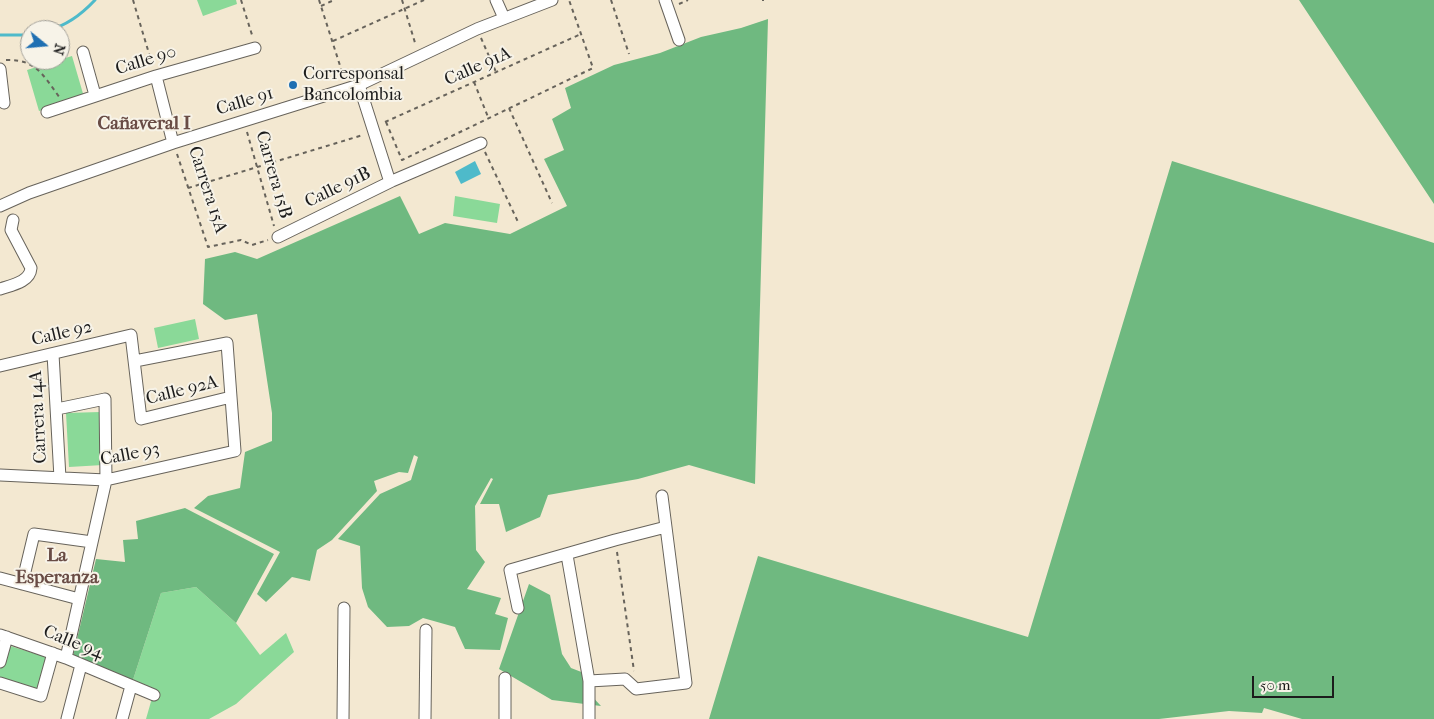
<!DOCTYPE html>
<meta charset="utf-8">
<style>
body{margin:0}
#map{position:relative;width:1434px;height:719px;overflow:hidden;background:#f3e8d1;font-family:"IM FELL French Canon",serif}
canvas{display:block}
.north{position:absolute;left:20px;top:20px;width:50px;height:50px;box-sizing:border-box;background:#f7f3e8;border:1px solid #9f9d96;border-radius:50%;rotate:107deg;font-size:14px;font-weight:700;line-height:20px;text-align:center;color:#1c1c1c}
.north::after{content:'';display:block;margin:auto;width:18px;height:22px;background:#1f6fb2;clip-path:polygon(50% 0,100% 100%,50% 72%,0 100%)}
.scale{position:absolute;left:1252px;top:676px;width:82px;height:22px;box-sizing:border-box;border:2px solid #1c1c1c;border-top:0;padding-left:6px;font-size:15px;line-height:18px;white-space:nowrap;color:#1c1c1c;-webkit-text-stroke:4px #f7f3e8;paint-order:stroke}
</style>
<div id="map">
<canvas width="1434" height="719"></canvas>
<div class="north">N</div>
<div class="scale">50 m</div>
</div>
<script>
const c = document.querySelector('canvas').getContext('2d');
c.lineJoin = 'round';
function paint(path, color) { c.fillStyle = color; c.fill(path, 'evenodd'); }
function trace(path, color, width, dash) { c.strokeStyle = color; c.lineWidth = width; c.lineCap = dash ? 'butt' : 'round'; c.setLineDash(dash || []); c.stroke(path); }
function write(font, color, halo, rows, align = 'center') {
  c.font = font + ' "IM FELL French Canon",serif'; c.lineWidth = 4; c.setLineDash([]); c.textBaseline = 'middle'; c.strokeStyle = halo; c.fillStyle = color; for (const [text, x, y, turn = 0] of rows) {
    c.save(); c.translate(x, y); c.rotate((+turn || 0) * Math.PI / 180); c.textAlign = isNaN(turn) ? turn : align; if (halo) c.strokeText(text, 0, 0); c.fillText(text, 0, 0); c.restore();
  }
}
paint(new Path2D(`
 M197,0H236L237,4L203,16Z
 M72,56L84,97L39,111L27,70Z
 M455,196L500,204L497,223L453,216Z
 M195,319L199,339L158,348L154,328Z
 M100,412L103,465L69,467L66,413Z
 M196,587L236,623L260,655L286,633L294,652L236,704L209,719H146L152,698L158,699L159,693L132,683L161,593Z
 M7,645L49,658L39,693L0,682V668Z`), '#8ad998');
paint(new Path2D(`
 M1299,0H1434V204Z
 M768,19L755,484L689,465L638,479L548,495L540,517L506,532L499,504H480L493,479L491,478L475,506L476,550L485,562L467,589L501,598L495,614L508,618L500,650L465,649L455,627L423,618L409,626L387,627L368,607L362,588L360,546L338,539L380,494L411,480L418,457L414,455L408,473L399,472L374,481L377,491L332,540L317,550L310,581L292,577L266,602L257,594L280,552L194,508L208,496L240,488L245,452L272,441V413L257,314L225,320L203,304L205,259L235,252L257,259L400,196L419,234L445,223L510,234L567,206L544,159L564,150L552,119L571,108L565,88L614,65L660,53L701,37L741,28Z
 M1172,161L1434,243V719H1302L1264,708L1262,713L1229,711L1159,719H709L758,556L1028,637Z
 M185,508L274,554L236,623L196,587L161,593L132,683L73,656L96,559L125,562L123,540L138,539L136,521Z
 M529,584L550,595L562,654L571,668L584,673L587,691L601,706L552,700L499,669Z`), '#6fb980');
paint(new Path2D(`
 M475,161L481,174L461,184L455,172Z`), '#4ebaca');
trace(new Path2D(`
 M49,30C68,25 82,14 95,0
 M0,35H30`), '#4ebaca', 3);
const minor = new Path2D(`
 M496,0L504,18
 M665,0L679,40
 M83,52L95,95
 M0,69L4,103
 M156,76L173,143
 M359,85L389,179L392,181
 M47,112L156,76L255,48
 M0,206L29,193L173,143L359,85L477,29L552,0
 M278,237L392,181L481,143
 M0,289C12,285 30,282 31,268L11,230L13,220
 M53,354L60,478
 M0,366L131,335L141,419L231,397
 M57,409L105,399L106,480L66,658
 M0,475L106,480L235,451L227,343L135,361
 M567,555L589,681V719
 M0,578L79,599
 M22,584L34,534L92,542
 M518,608L510,570L615,540L666,527
 M0,635L66,658L154,695
 M0,662L7,637
 M505,678V719
 M589,681L625,679L636,689L686,683L662,496
 M0,683L41,696L53,653
 M67,719L81,665
 M122,719L131,686
 M343,719L344,608
 M425,719L426,630`);
trace(minor, '#67635b', 13);
trace(new Path2D(`
 M133,0L153,67
 M241,0L253,38
 M319,0L344,78
 M402,0L416,46
 M611,0L629,54
 M763,0V1
 M679,4L688,0
 M321,6L334,0
 M481,38L496,72
 M333,41L424,0
 M6,60C36,59 43,75 60,98
 M474,82L488,117
 M509,108L552,203
 M385,122L581,34
 M386,122L402,160L593,68L569,0
 M247,132L274,226
 M485,152L519,224
 M177,154L208,247L241,240L252,245L268,240
 M188,188L363,135
 M617,552L634,671`), '#67635b', 2, [4, 4]);
trace(minor, '#fff', 11);
for (const [x, y, r, color] of [
 [293,85,5,"#1f6fb2"]
]) { const dot = new Path2D(); dot.arc(x, y, r, 0, 2 * Math.PI); c.fillStyle = color; c.fill(dot); trace(dot, '#f7f3e8', 2); }
write('18px', '#1c1c1c', '#f7f3e8', [
 ["Calle 90",146,61,-17],
 ["Calle 91A",478,67,-24],
 ["Calle 91",245,102,-17],
 ["Carrera 15B",273,175,74],
 ["Calle 91B",338,188,-26],
 ["Carrera 15A",207,190,72],
 ["Calle 92",62,334,-13],
 ["Calle 92A",182,391,-14],
 ["Carrera 14A",39,417,-93],
 ["Calle 93",130,455,-11],
 ["Calle 94",73,643,22]
]);
write('18px', '#1c1c1c', '#f7f3e8', [
 ["Corresponsal",303,75],
 ["Bancolombia",303,96]
], 'left');
write('bold 19px', '#694c45', '#f7f3e8', [
 ["Cañaveral I",144,124],
 ["La",57,556],
 ["Esperanza",57,578]
]);
</script>
